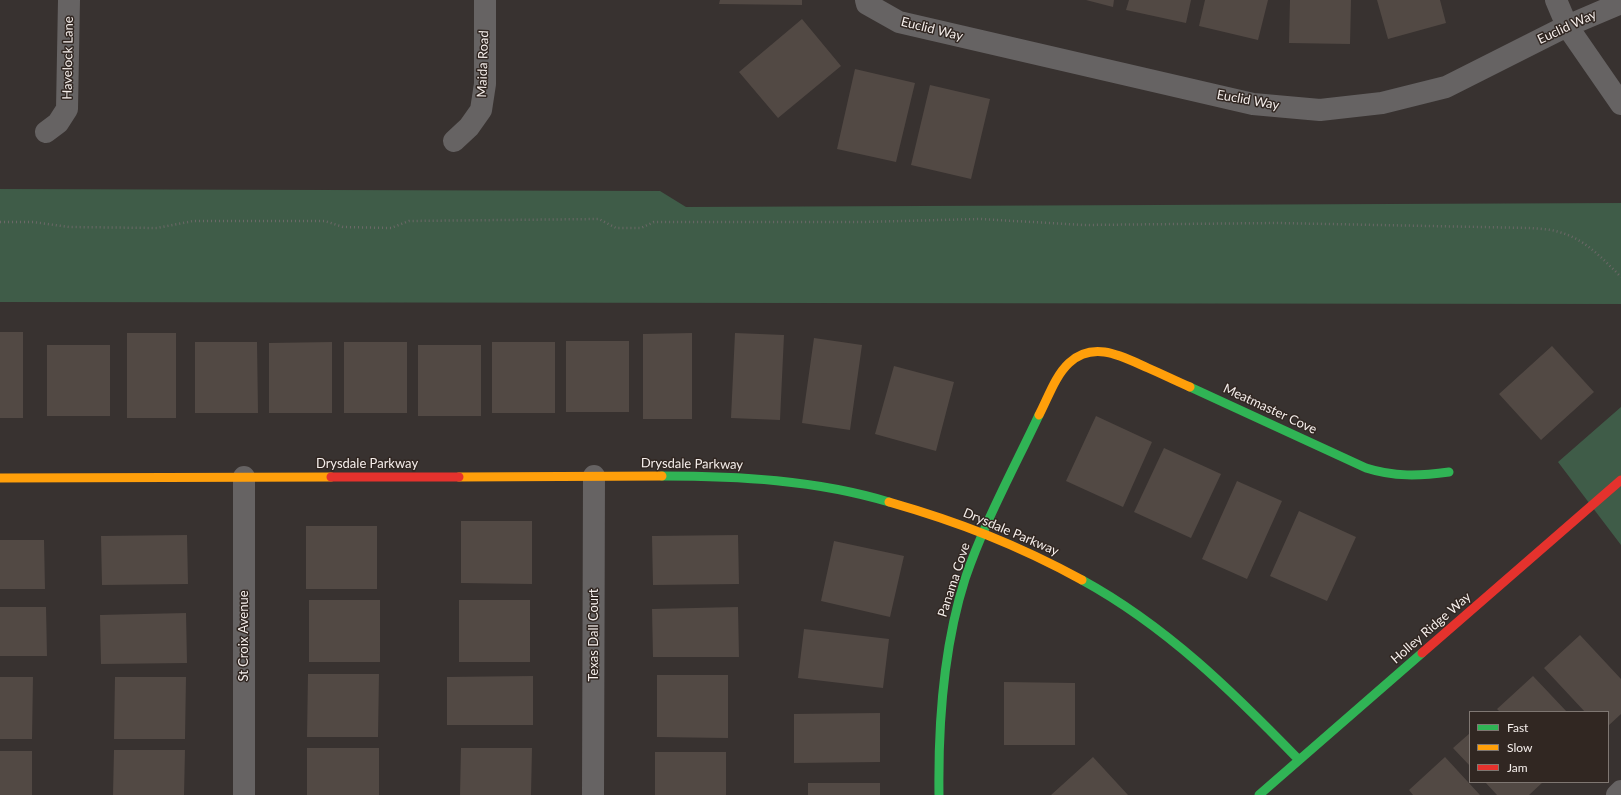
<!DOCTYPE html>
<style>
body{margin:0}
#map{position:relative;width:1621px;height:795px;overflow:hidden;background:#383230;font-family:Lato,sans-serif}
canvas{display:block}
.legend{position:absolute;left:1469px;top:711px;width:140px;height:72px;box-sizing:border-box;background:#312722;border:1px solid #7f7772;margin:0;padding:5px 7px;list-style:none;font-size:12px;color:#f5eeeb}
.legend li{display:flex;align-items:center;gap:8px;height:20px}
.legend b{width:20px;border:1px solid #7f7772}
</style>
<div id="map">
<canvas width="1621" height="795"></canvas>
<ul class="legend">
<li><b style="height:5px;background:#30b455"></b>Fast</li>
<li><b style="height:5px;background:#ff9f0a"></b>Slow</li>
<li><b style="height:5px;background:#e5322d"></b>Jam</li>
</ul>
</div>
<script>
const c = document.querySelector('canvas').getContext('2d');
c.lineJoin = 'round';
function paint(path, color) { c.fillStyle = color; c.fill(path, 'evenodd'); }
function trace(path, color, width, dash) { c.strokeStyle = color; c.lineWidth = width; c.lineCap = dash ? 'butt' : 'round'; c.setLineDash(dash || []); c.stroke(path); }
function write(font, color, halo, rows, align = 'center') {
  c.font = font + ' Lato,sans-serif'; c.lineWidth = 3; c.setLineDash([]); c.textBaseline = 'middle'; c.strokeStyle = halo; c.fillStyle = color; for (const [text, x, y, turn = 0] of rows) {
    c.save(); c.translate(x, y); c.rotate((+turn || 0) * Math.PI / 180); c.textAlign = isNaN(turn) ? turn : align; if (halo) c.strokeText(text, 0, 0); c.fillText(text, 0, 0); c.restore();
  }
}
paint(new Path2D(`
 M0,189L660,191L686,207L1621,203V304L0,302Z
 M1621,407V545L1558,462Z`), '#3f5c48');
paint(new Path2D(`
 M720,0H802V5L719,4Z
 M1086,0H1114L1113,7Z
 M1129,0H1191L1186,23L1126,10Z
 M1205,0H1268L1258,40L1199,26Z
 M1290,0H1351L1350,44L1289,43Z
 M1377,0H1440L1446,23L1388,39Z
 M802,19L841,66L778,118L739,72Z
 M855,69L915,83L896,162L837,149Z
 M930,85L990,99L971,179L911,165Z
 M0,332H23V418H0Z
 M127,333H176V418H127Z
 M692,333V419H643V334Z
 M735,333L784,335L780,420L731,418Z
 M814,338L862,345L850,430L802,423Z
 M566,341H629V412H566Z
 M195,342H257L258,413H195Z
 M332,342V413H269V343Z
 M344,342H407V413H344Z
 M492,342H555V413H492Z
 M47,345H110V416H47Z
 M418,345H481V416H418Z
 M1552,346L1594,392L1541,440L1499,394Z
 M894,366L954,382L936,451L875,434Z
 M1096,416L1152,442L1123,507L1066,481Z
 M1164,448L1221,474L1191,538L1134,512Z
 M1237,481L1282,501L1247,579L1202,559Z
 M1299,511L1356,537L1327,601L1270,576Z
 M461,521H532V584L461,583Z
 M306,526H377V589H306Z
 M187,535L188,584L102,585L101,536Z
 M738,535L739,584L653,585L652,536Z
 M0,540H44L45,589H0Z
 M834,541L904,556L890,617L821,601Z
 M309,600H380V662H309Z
 M459,600H530V662H459Z
 M0,607H46L47,656H0Z
 M738,607L739,657H653L652,609Z
 M186,613L187,663L101,664L100,615Z
 M804,629L889,639L883,688L798,678Z
 M1580,635L1621,679V714L1608,726V712H1585L1544,668Z
 M308,674H379L378,737H307Z
 M657,675H728V738L657,737Z
 M533,676V725H447V677Z
 M1533,676L1567,712H1500L1497,709Z
 M0,677H33L32,739H0Z
 M115,677H186L185,739H114Z
 M1004,682L1075,683V745H1004Z
 M880,713V762L794,763V714Z
 M1470,733V766L1453,748Z
 M307,748H379V795H307Z
 M461,748H532L531,795H460Z
 M114,750H185L184,795H113Z
 M0,751H32V795H0Z
 M655,752H726V795H655Z
 M1093,757L1128,795H1051Z
 M1445,757L1480,795H1413L1409,790Z
 M1485,782H1543L1529,795H1497Z
 M808,783H880V795H808Z`), '#524944');
trace(new Path2D(`
 M0,222H33L69,227L157,228L193,221H325L343,227L391,228L409,221L599,219L616,228H641L654,222H863L980,219L1084,225L1277,223L1531,228C1540,229 1550,229 1559,232C1585,239 1602,258 1621,277`), '#6b6867', 2.5, [1, 3]);
trace(new Path2D(`
 M866,0L867,4L899,22L1253,104L1320,110L1382,103L1446,87L1567,26L1621,3
 M1556,0L1567,26L1621,104
 M46,132L58,123L67,109L69,0
 M454,141L469,127L481,110L485,84V0
 M244,795V477
 M593,795L594,476
 M1617,795L1621,791`), '#666363', 22);
trace(new Path2D(`
 M1190,387L1366,468C1394,477 1420,476 1449,472
 M662,476C738,476 816,480 889,502
 M1082,580C1166,626 1233,692 1299,760
 M939,795C938,722 943,648 965,579C984,523 1014,468 1039,415
 M1259,795L1422,653`), '#30b455', 9);
trace(new Path2D(`
 M1039,415C1048,398 1055,376 1069,363C1094,340 1123,357 1148,368C1162,374 1176,381 1190,387
 M459,477L662,476
 M0,478L331,477
 M889,502C959,522 1018,545 1082,580`), '#ff9f0a', 9);
trace(new Path2D(`
 M331,477H459
 M1422,653L1621,480`), '#e5322d', 9);
write('13px', '#f5eeeb', '#312722', [
 ["Euclid Way",1567,27,-25],
 ["Euclid Way",932,29,14],
 ["Havelock Lane",68,58,-89],
 ["Maida Road",483,64,-88],
 ["Euclid Way",1248,100,10],
 ["Meatmaster Cove",1270,409,25],
 ["Drysdale Parkway",367,464],
 ["Drysdale Parkway",692,464,1],
 ["Drysdale Parkway",1011,532,23],
 ["Panama Cove",954,580,-72],
 ["Holley Ridge Way",1431,628,-41],
 ["Texas Dall Court",594,635,-90],
 ["St Croix Avenue",244,636,-90]
]);
</script>
